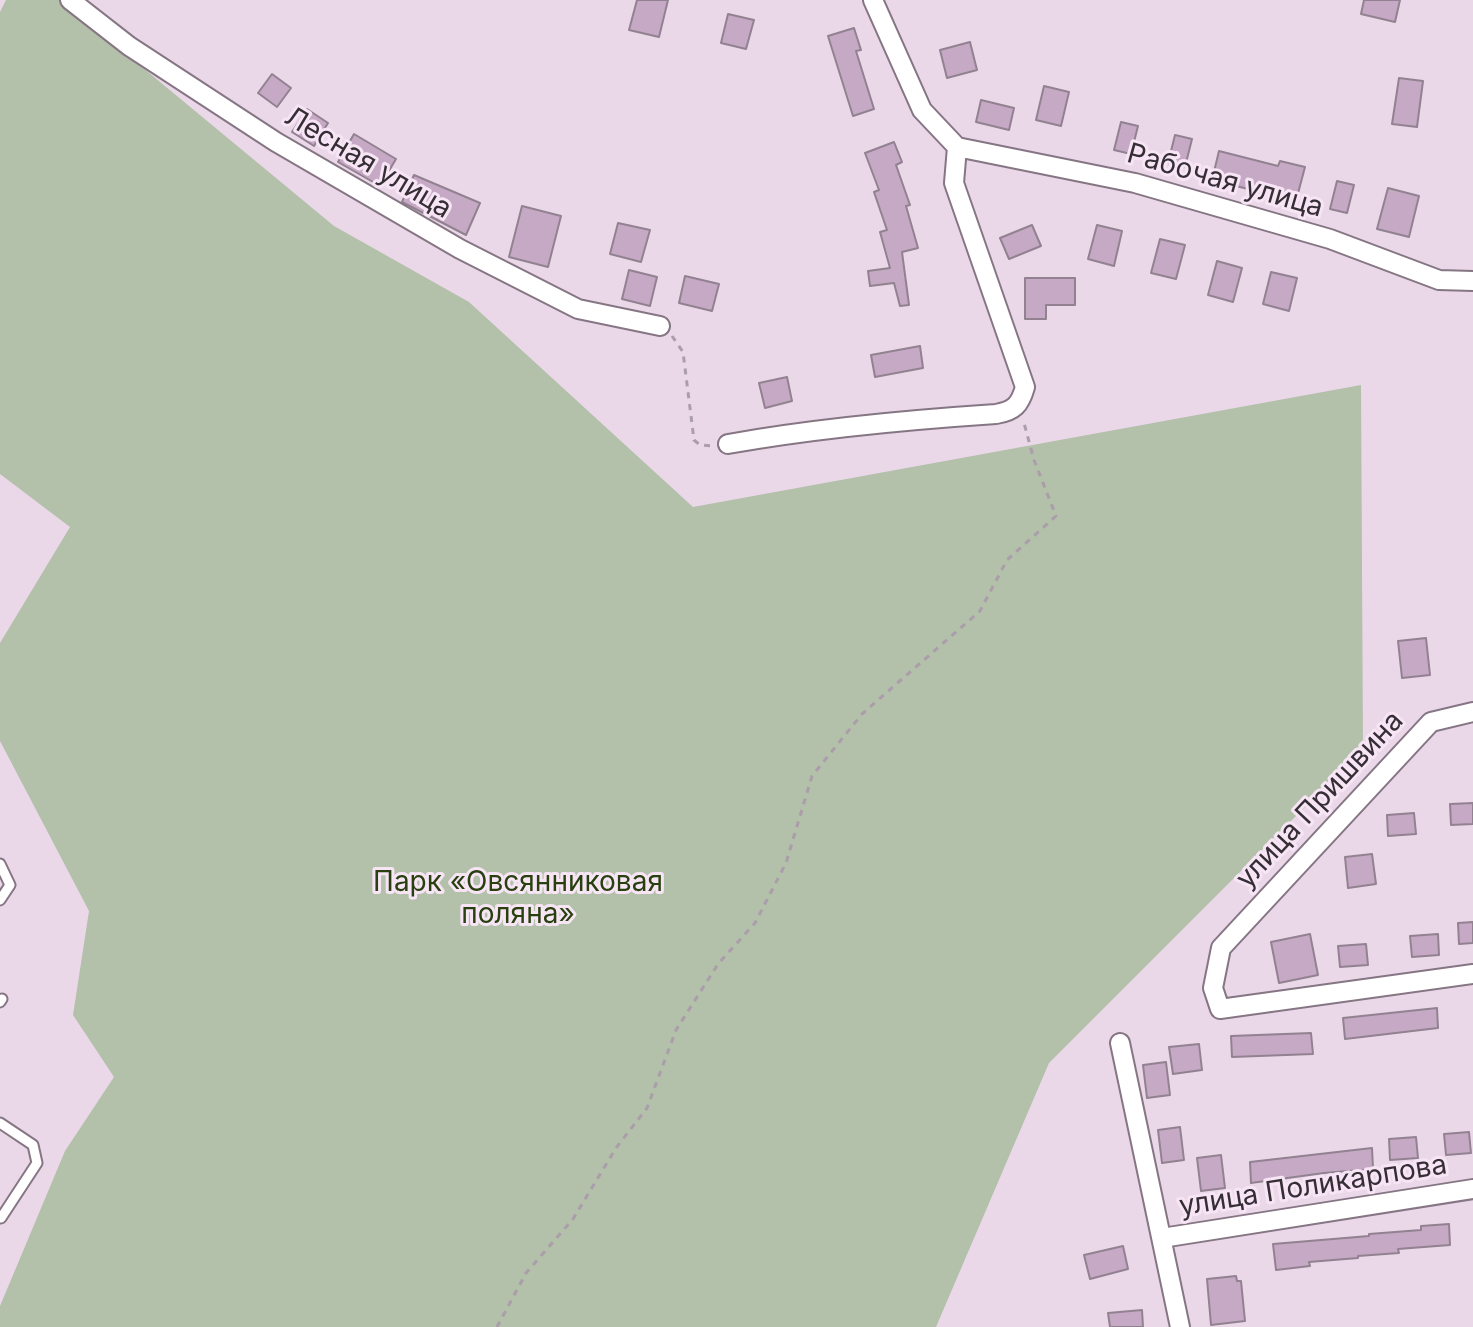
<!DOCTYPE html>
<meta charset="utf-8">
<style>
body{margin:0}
canvas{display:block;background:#ead8e9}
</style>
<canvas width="1473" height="1327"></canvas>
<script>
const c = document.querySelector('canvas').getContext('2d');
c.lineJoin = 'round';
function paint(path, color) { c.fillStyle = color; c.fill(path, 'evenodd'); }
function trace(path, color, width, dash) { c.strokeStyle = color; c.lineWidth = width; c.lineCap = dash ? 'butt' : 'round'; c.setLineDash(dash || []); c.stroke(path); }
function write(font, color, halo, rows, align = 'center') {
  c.font = font + ' Inter,sans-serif'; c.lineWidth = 6; c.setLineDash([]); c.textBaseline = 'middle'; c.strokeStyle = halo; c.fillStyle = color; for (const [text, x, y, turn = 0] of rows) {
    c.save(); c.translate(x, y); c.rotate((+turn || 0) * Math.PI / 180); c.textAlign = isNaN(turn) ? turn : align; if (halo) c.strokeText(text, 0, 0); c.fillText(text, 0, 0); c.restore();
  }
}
paint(new Path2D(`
 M6,0H61L334,226L469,302L693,507L1361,385L1363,749L1049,1063L936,1327H0V1306L65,1151L114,1077L73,1015L89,911L0,741V643L70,527L0,474V12Z`), '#b3c0aa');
const building = new Path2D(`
 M637,0H668L659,37L629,30Z
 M1364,0H1400L1395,22L1361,14Z
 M728,14L754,20L746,49L721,43Z
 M854,28L861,50L856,51L874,109L853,116L828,36Z
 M970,42L977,70L947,78L940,50Z
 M272,74L291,88L277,107L258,93Z
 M1399,78L1423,81L1417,127L1392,124Z
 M1044,86L1069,92L1061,126L1036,120Z
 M981,100L1014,108L1009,130L976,122Z
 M307,109L328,123L314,146L292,132Z
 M1121,122L1138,126L1131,154L1114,150Z
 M354,134L396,159L380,186L338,162Z
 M1175,135L1192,139L1185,167L1168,163Z
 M894,142L902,162L896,165L910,205L906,206L918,248L902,252L909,305L900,306L894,283L870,286L868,271L890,268L880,232L887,230L874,192L879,190L865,153Z
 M1219,151L1278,166L1280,161L1305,167L1296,201L1212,180Z
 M414,175L480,203L466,235L402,202Z
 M1337,181L1354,185L1347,213L1330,209Z
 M1388,188L1419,196L1409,237L1377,229Z
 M522,206L561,216L548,267L509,257Z
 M618,223L650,230L641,262L610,254Z
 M1032,225L1041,246L1009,259L1000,238Z
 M1097,225L1122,231L1114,266L1088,259Z
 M1160,239L1185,245L1176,279L1151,273Z
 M1217,261L1242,268L1233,302L1208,295Z
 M629,270L657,277L650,306L622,299Z
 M1271,272L1297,278L1289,311L1263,304Z
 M685,276L719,284L712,311L679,303Z
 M1025,278H1075V305H1046V319H1025Z
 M920,346L923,368L875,377L871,355Z
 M787,377L792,401L765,408L759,383Z
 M1426,638L1430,675L1402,678L1398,641Z
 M1473,803V824L1451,825L1450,804Z
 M1414,813L1416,834L1388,836L1387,815Z
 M1372,854L1376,884L1348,888L1345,857Z
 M1473,922V943L1459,944L1458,923Z
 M1310,934L1318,975L1279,983L1271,942Z
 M1438,934L1439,955L1412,957L1410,936Z
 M1366,944L1368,965L1340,967L1338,946Z
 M1437,1008L1438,1028L1345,1039L1343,1018Z
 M1311,1033L1313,1054L1232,1057L1231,1036Z
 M1199,1044L1202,1070L1173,1074L1169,1047Z
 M1166,1062L1170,1095L1147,1098L1143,1065Z
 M1180,1127L1184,1160L1162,1163L1158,1130Z
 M1469,1132L1471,1153L1446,1155L1444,1134Z
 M1416,1137L1418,1158L1390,1160L1389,1139Z
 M1372,1148L1373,1169L1324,1173L1251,1183L1250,1162Z
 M1221,1155L1225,1188L1201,1191L1197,1158Z
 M1449,1224L1450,1245L1398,1249L1399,1253L1358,1256V1258L1309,1262L1310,1266L1276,1270L1273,1244L1369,1236V1234L1421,1230V1226Z
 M1123,1246L1128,1269L1090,1279L1084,1255Z
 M1236,1276L1237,1281H1241L1245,1321L1211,1325L1207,1279Z
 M1142,1310L1143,1327H1110L1108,1313Z`);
paint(building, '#c6a9c4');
trace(building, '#928291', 2);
const service = new Path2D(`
 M0,864L10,885L0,900
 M0,1002L2,999
 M0,1123L33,1145L37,1163L1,1218`);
const minor = new Path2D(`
 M70,0L129,46L276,142L460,249L578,309L660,326
 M957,147L1135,183L1330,239L1439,280L1473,281
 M728,444C817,428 906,420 996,414C1014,411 1020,405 1025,387L954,183L957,147L922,110L873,0
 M1473,712L1431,722L1221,948L1213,988L1220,1009L1473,974
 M1120,1043L1180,1327
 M1162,1238L1473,1189`);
trace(service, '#867684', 13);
trace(minor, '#867684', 22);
trace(new Path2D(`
 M672,336L683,352L694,440L700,445L713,446
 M497,1327L526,1273L573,1219L616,1148L647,1108L676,1030L718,964L755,923L786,863L812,776L862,714L980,611L1007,560L1056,516L1034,460L1024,423`), '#ab9daa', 3, [6, 6]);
trace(service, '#fff', 9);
trace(minor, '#fff', 18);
write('28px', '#352f35', '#f7e5f6', [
 ["Лесная улица",368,163,31],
 ["Рабочая улица",1225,181,16],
 ["улица Пришвина",1320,800,-47],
 ["улица Поликарпова",1313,1186,-9]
]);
write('28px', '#28400e', '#f7e5f6', [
 ["Парк «Овсянниковая",518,883],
 ["поляна»",518,915]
]);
</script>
